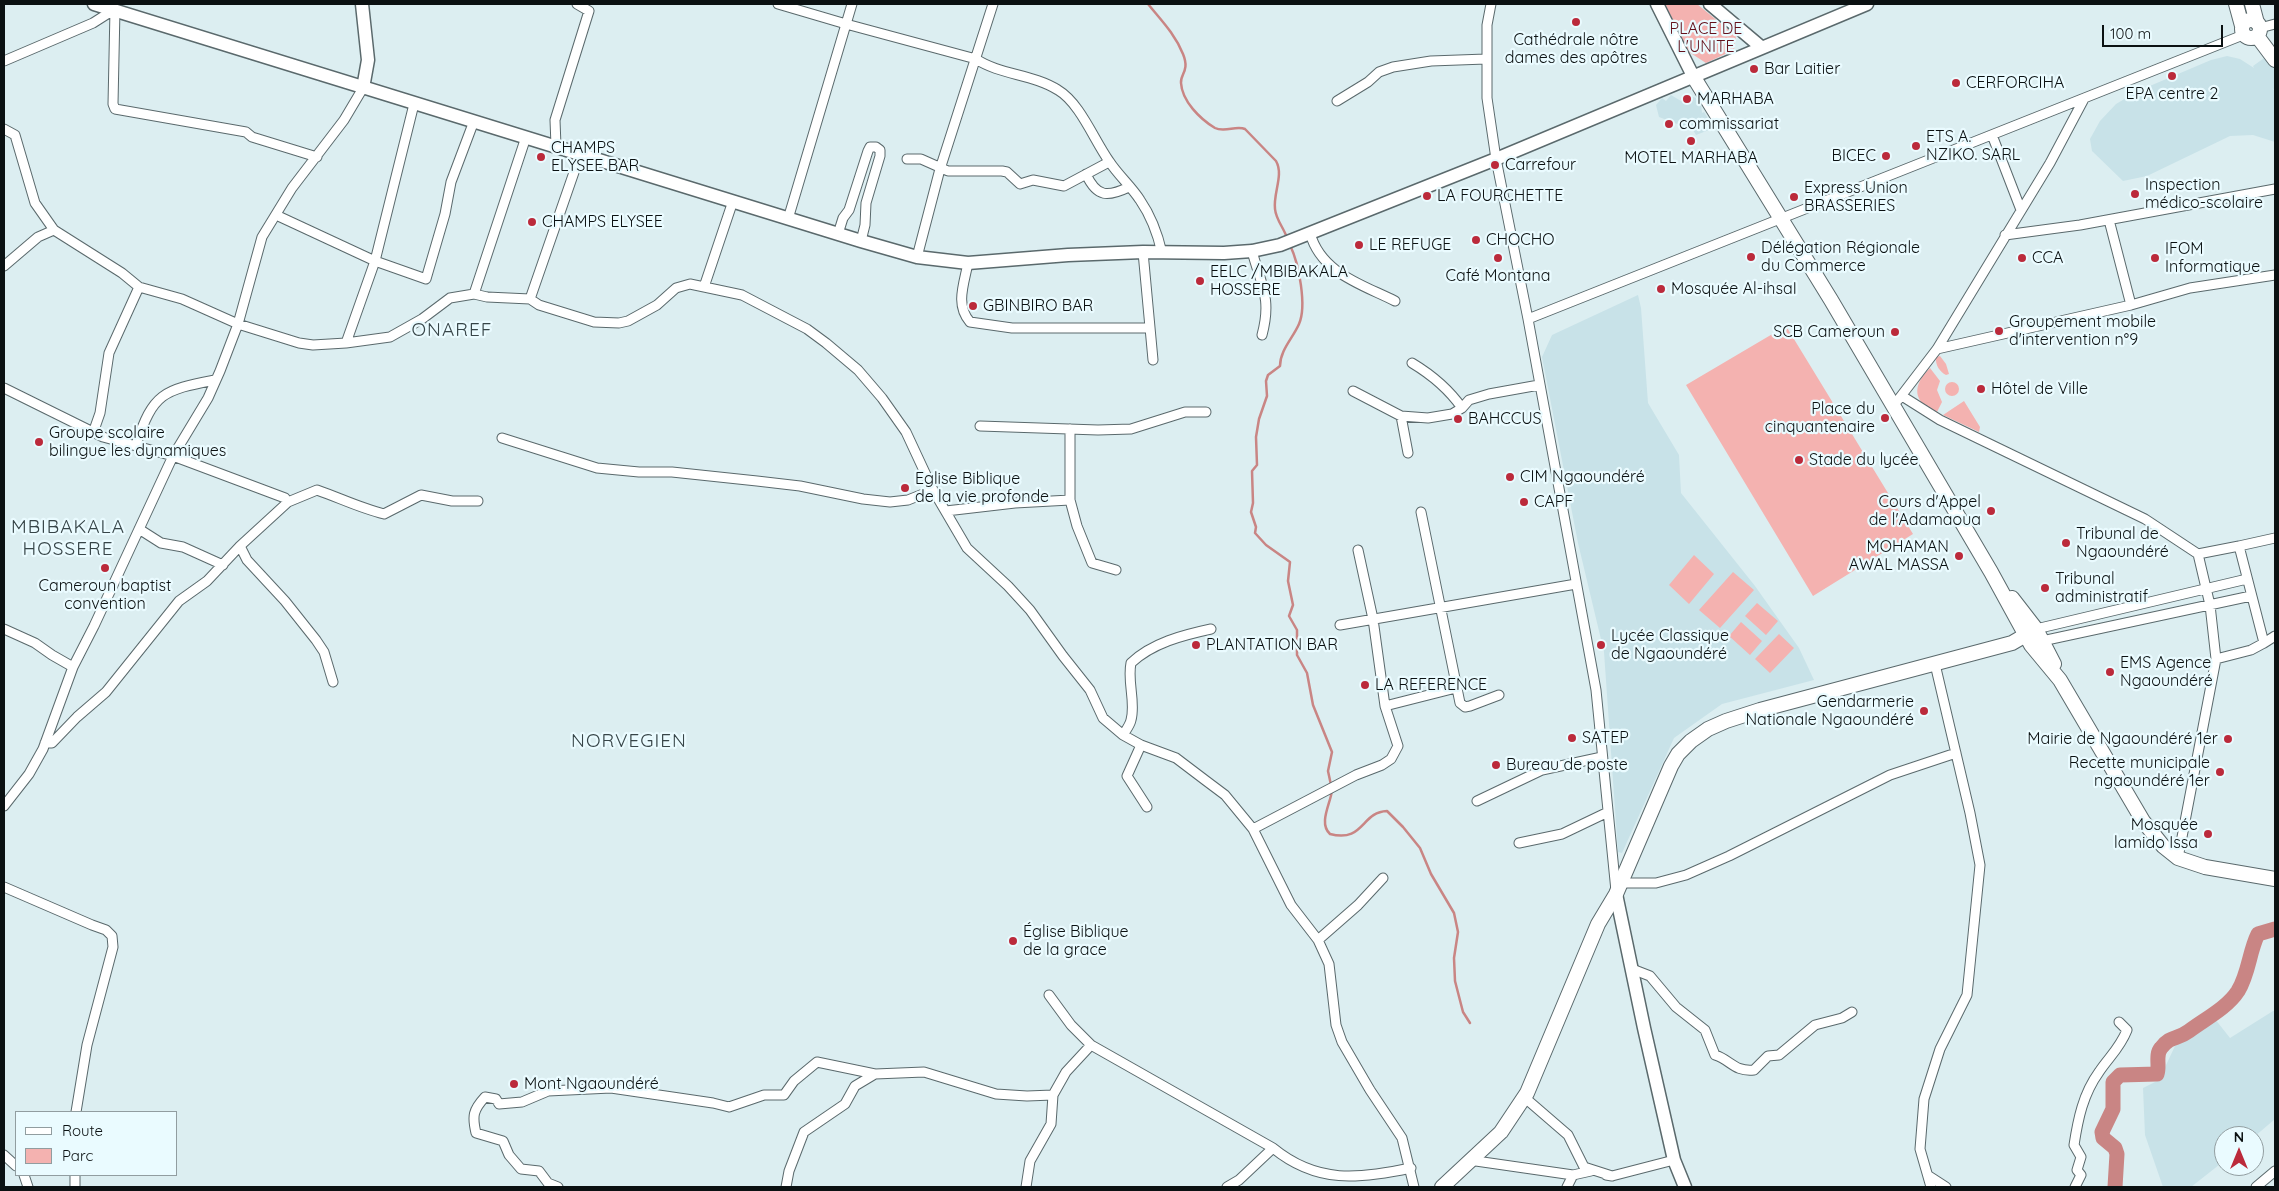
<!DOCTYPE html>
<meta charset="utf-8">
<style>
body{margin:0}
#map{position:relative;width:2279px;height:1191px;overflow:hidden;background:#dceef1;font-family:Quicksand,sans-serif}
canvas{display:block}
.frame{position:absolute;inset:0;border:5px solid #0b1112;pointer-events:none}
.legend{position:absolute;left:15px;top:1111px;width:162px;height:65px;box-sizing:border-box;background:#eafbff;border:1px solid #919da0;margin:0;padding:6px 9px;list-style:none;font-size:15px;color:#0b1112}
.legend li{display:flex;align-items:center;gap:10px;height:25px}
.legend b{width:25px;border:1px solid #919da0}
.north{position:absolute;left:2214px;top:1126px;width:50px;height:50px;box-sizing:border-box;background:#eafbff;border:1px solid #919da0;border-radius:50%;rotate:0deg;font-size:14px;font-weight:700;line-height:20px;text-align:center;color:#0b1112}
.north::after{content:'';display:block;margin:auto;width:18px;height:22px;background:#bb2a3b;clip-path:polygon(50% 0,100% 100%,50% 72%,0 100%)}
.scale{position:absolute;left:2102px;top:25px;width:121px;height:22px;box-sizing:border-box;border:2px solid #0b1112;border-top:0;padding-left:6px;font-size:15px;line-height:18px;white-space:nowrap;color:#0b1112;-webkit-text-stroke:4px #eafbff;paint-order:stroke}
</style>
<div id="map">
<canvas width="2279" height="1191"></canvas>
<div class="frame"></div>
<ul class="legend">
<li><b style="height:6px;background:#fff"></b>Route</li>
<li><b style="height:14px;background:#f4b2b0"></b>Parc</li>
</ul>
<div class="north">N</div>
<div class="scale">100 m</div>
</div>
<script>
const c = document.querySelector('canvas').getContext('2d');
c.lineJoin = 'round';
function paint(path, color) { c.fillStyle = color; c.fill(path, 'evenodd'); }
function trace(path, color, width, dash) { c.strokeStyle = color; c.lineWidth = width; c.lineCap = dash ? 'butt' : 'round'; c.setLineDash(dash || []); c.stroke(path); }
function write(font, color, halo, rows, align = 'center') {
  c.font = font + ' Quicksand,sans-serif'; c.lineWidth = 4.5; c.setLineDash([]); c.textBaseline = 'middle'; c.strokeStyle = halo; c.fillStyle = color; for (const [text, x, y, turn = 0] of rows) {
    c.save(); c.translate(x, y); c.rotate((+turn || 0) * Math.PI / 180); c.textAlign = isNaN(turn) ? turn : align; if (halo) c.strokeText(text, 0, 0); c.fillText(text, 0, 0); c.restore();
  }
}
paint(new Path2D(`
 M2227,56L2240,59L2254,68L2253,66L2267,56L2275,66V90L2272,88L2275,91V142L2253,135L2230,136L2147,176L2123,181L2092,151L2090,139L2100,121L2116,104L2138,91L2211,60Z
 M1685,94L1696,98L1701,104L1702,113L1704,112L1714,128L1696,135L1693,130L1659,117L1656,105L1662,98L1666,101L1671,95L1681,101Z
 M1638,295L1641,308L1648,403L1679,455L1681,493L1755,586L1799,648L1814,680L1722,704L1674,738L1622,853L1618,852L1604,652L1578,543L1542,357L1552,335Z
 M2273,1011H2275V1119L2254,1137L2224,1136V1161L2191,1187H2163L2145,1135L2143,1088L2159,1080L2175,1046L2215,1019L2230,1038Z`), '#c8e2e8');
paint(new Path2D(`
 M1665,4H1697L1736,36L1734,50L1706,63L1689,52Z
 M1786,326L1913,534L1813,596L1686,385Z
 M1940,356L1946,364L1949,374L1946,375C1940,372 1935,365 1936,357Z
 M1930,368L1940,381L1937,390L1942,402L1937,412C1912,403 1912,385 1930,368Z
 M1945 389a7 7 0 1 1 14 0a7 7 0 1 1-14 0Z
 M1964,401L1980,427L1979,432L1943,415Z
 M1694,555L1714,574L1689,604L1669,585Z
 M1733,572L1754,590L1720,628L1699,610Z
 M1757,603L1778,621L1766,635L1745,616Z
 M1741,622L1762,641L1750,655L1729,636Z
 M1779,634L1794,648L1770,673L1755,659Z`), '#f4b2b0');
trace(new Path2D(`
 M1148,4C1161,20 1175,34 1183,54C1190,71 1180,74 1181,83C1182,101 1200,119 1215,128C1225,133 1236,125 1245,129L1276,161C1284,175 1273,193 1275,209C1276,220 1284,228 1287,238
 M1290,245C1299,264 1307,306 1299,324C1293,338 1280,350 1280,366L1268,375L1266,381L1267,396L1259,419L1256,437L1257,465L1252,471L1253,503L1251,512L1256,527L1255,533L1266,545L1290,562L1288,581L1293,605L1289,616L1297,630V655L1307,673L1313,705L1332,752L1328,771L1331,785
 M1332,790C1331,803 1318,823 1330,834C1364,843 1361,812 1387,811L1403,827L1420,848L1431,874L1454,913L1458,932L1454,958L1455,981L1463,1012L1470,1023`), '#c98584', 2.5);
trace(new Path2D(`
 M2115,1187L2117,1154L2115,1148L2103,1138L2102,1132L2113,1109V1082L2120,1075L2157,1074C2160,1066 2155,1055 2161,1048C2171,1035 2177,1040 2189,1031C2205,1019 2227,1008 2238,991C2249,973 2249,952 2258,934L2275,929`), '#c98584', 15);
const street = new Path2D(`
 M778,4L846,24L976,59C1000,75 1033,74 1058,90C1080,103 1094,140 1109,161C1118,175 1131,186 1140,200C1151,216 1158,235 1162,253
 M1491,4L1487,25V98L1496,159L1528,319L1596,690L1616,891
 M115,9L113,104L115,109L246,132L252,137L317,157
 M2260,28L2275,24
 M4,61L93,23L115,9
 M1337,101L1368,82L1379,72L1393,67L1431,61L1486,59
 M4,129L15,135L35,203L54,230L122,273L139,287L182,299L238,324L299,343L313,345L346,343L390,337L422,319L450,298L474,294L487,297L530,299L539,305L594,322L619,323L628,321L657,305L676,288L690,284L742,295L807,329L826,343L858,370L882,398L906,432L933,490L967,548L1008,586L1030,610L1063,656L1090,690L1103,718L1123,735L1141,745L1176,758L1205,780L1225,795L1253,829L1291,905L1318,940L1329,964L1336,1025L1342,1042L1370,1090L1402,1138L1414,1187
 M1992,135L2021,210
 M556,146L555,120L589,11L577,4
 M907,159H921L948,171H1002L1007,172L1020,184L1033,180L1064,186L1109,162
 M1086,174C1097,198 1108,197 1129,187
 M276,215L375,261L426,279L445,214L451,182L474,121
 M788,219L852,4
 M2109,220L2131,305
 M1310,233C1321,273 1361,284 1395,301
 M838,234L843,218L849,210L868,151L870,147H876L880,150V156L866,203L865,225L861,241
 M2005,235L2080,225L2275,189
 M1252,251C1261,285 1272,298 1262,335
 M1143,252L1153,360
 M917,257L940,169L993,4
 M968,263C964,284 955,305 970,322L1012,328H1149
 M4,266L38,237L54,230
 M704,287L733,201
 M474,294L526,137
 M530,299L580,155
 M1528,319L2243,35
 M346,343L375,261L414,104
 M1937,349L2131,305L2190,288L2275,275
 M1412,363C1432,375 1448,388 1462,408
 M4,388L103,437L173,456L285,498L288,502L240,546L207,581L179,601L106,692L77,717L52,743H45
 M1353,391L1401,416L1428,418L1452,414L1462,408L1469,400L1489,394L1539,385
 M1902,396L1940,420L2145,519L2198,554L2210,605L2216,659L2178,858
 M1898,400L1937,349L2050,163L2084,99
 M1401,416L1408,453
 M980,426L1098,430L1131,429L1185,412H1206
 M93,433L100,413L109,353L139,287
 M502,438L597,468L639,472H672L757,481L800,486L863,499L890,502L908,500L933,490
 M136,445C153,393 163,390 215,380
 M1070,500L1077,526L1092,563L1116,570
 M288,502L317,490C340,498 360,508 384,514L421,495L452,501H478
 M946,511L1015,503L1070,500V429
 M1421,512L1460,703L1465,707L1470,706L1499,695
 M139,529L161,543L183,547L223,565
 M240,546L247,560L285,601L316,640L324,652L333,682
 M2239,546L2275,538
 M2198,554L2239,546L2264,643L2251,650L2216,659
 M1340,625L1576,584
 M4,629L35,643L52,655L73,667
 M2036,629L2247,579
 M2042,641L2251,596
 M2264,643L2275,636
 M1385,706L1456,688
 M1123,735C1126,730 1130,725 1131,720C1136,702 1127,682 1131,663C1152,643 1183,635 1211,629
 M1141,745L1127,776L1147,807
 M1477,801L1542,770L1602,757
 M4,806L29,774L43,749L73,667L94,626L173,456L208,398L220,371L238,324L262,237L292,188L344,120L363,88
 M1253,829L1356,775L1382,765L1391,759L1398,746L1385,706L1373,619L1358,550
 M1519,843L1562,834L1608,812
 M1620,883H1656L1686,875L1729,856L1890,775L1956,753
 M4,887L92,925L106,930L112,936L113,947L87,1045L76,1112
 M1318,940L1358,905L1383,878
 M1632,969L1650,976L1676,1007L1705,1030L1715,1055C1731,1060 1734,1072 1754,1070L1768,1056L1779,1055L1815,1025L1842,1018L1852,1012
 M1049,995L1071,1025L1091,1045L1273,1148C1317,1184 1359,1179 1411,1168
 M1524,1097L1568,1135L1584,1167L1612,1176
 M4,1155L16,1166
 M1469,1160L1573,1175
 M24,1175L28,1187
 M75,1175V1187
 M1606,1175L1612,1176L1674,1160
 M1929,1176L1946,1187
 M558,1187L548,1183L539,1171L521,1169L509,1155L503,1141L476,1133C472,1116 473,1110 485,1097L496,1099L499,1104L522,1102L548,1091L611,1088L713,1103L729,1107L764,1095H784L794,1081L817,1062L875,1074L924,1072L996,1094L1027,1096L1053,1095L1066,1072L1091,1045
 M786,1187L789,1171L804,1132L845,1104L855,1086L875,1074
 M1026,1187L1030,1161L1051,1124L1053,1095
 M1227,1187L1239,1180L1273,1148
 M1567,1187L1573,1175L1591,1171
 M1931,1187L1920,1149L1924,1099L1940,1049L1967,995L1980,865L1970,813L1935,664
 M2075,1187L2081,1175L2077,1170L2081,1157L2074,1145C2078,1119 2083,1094 2099,1072C2109,1057 2120,1048 2127,1030L2119,1022
 M2256,1187L2275,1171`);
const secondary = new Path2D(`
 M94,4L861,241L917,257L968,263L1068,255L1143,252L1224,253L1252,251L1280,245L1496,159L1867,4
 M362,4L368,60L363,88
 M1657,4L1693,76
 M1710,4L1761,47
 M1616,894L1644,1028L1674,1160L1685,1187`);
const primary = new Path2D(`
 M2236,4L2242,26
 M2252,4L2257,23
 M2242 29a9 9 0 1 1 18 0a9 9 0 1 1-18 0Z
 M2257,36L2275,60
 M1693,76L1831,300L1991,572L2031,645L2060,680L2143,821L2163,846L2178,858L2205,867L2275,879
 M2012,598L2036,629L2054,664
 M1442,1187L1501,1132L1527,1093L1598,924L1616,894L1671,766L1678,754L1691,741L1708,729L1726,721L1760,710L2012,643L2036,629`);
trace(street, '#5a696c', 11);
trace(secondary, '#5a696c', 15);
trace(primary, '#5a696c', 16);
trace(street, '#fff', 9);
trace(secondary, '#fff', 12);
trace(primary, '#fff', 14);
for (const [x, y, r, color] of [
 [1576,22,5,"#bb2a3b"],
 [1754,69,5,"#bb2a3b"],
 [2172,76,5,"#bb2a3b"],
 [1956,83,5,"#bb2a3b"],
 [1687,99,5,"#bb2a3b"],
 [1669,124,5,"#bb2a3b"],
 [1691,141,5,"#bb2a3b"],
 [1916,146,5,"#bb2a3b"],
 [1886,156,5,"#bb2a3b"],
 [541,157,5,"#bb2a3b"],
 [1495,165,5,"#bb2a3b"],
 [2135,194,5,"#bb2a3b"],
 [1427,196,5,"#bb2a3b"],
 [1794,197,5,"#bb2a3b"],
 [532,222,5,"#bb2a3b"],
 [1476,240,5,"#bb2a3b"],
 [1359,245,5,"#bb2a3b"],
 [1751,257,5,"#bb2a3b"],
 [1498,258,5,"#bb2a3b"],
 [2022,258,5,"#bb2a3b"],
 [2155,258,5,"#bb2a3b"],
 [1200,281,5,"#bb2a3b"],
 [1661,289,5,"#bb2a3b"],
 [973,306,5,"#bb2a3b"],
 [1999,331,5,"#bb2a3b"],
 [1895,332,5,"#bb2a3b"],
 [1981,389,5,"#bb2a3b"],
 [1885,418,5,"#bb2a3b"],
 [1458,419,5,"#bb2a3b"],
 [39,442,5,"#bb2a3b"],
 [1799,460,5,"#bb2a3b"],
 [1510,477,5,"#bb2a3b"],
 [905,488,5,"#bb2a3b"],
 [1524,502,5,"#bb2a3b"],
 [1991,511,5,"#bb2a3b"],
 [2066,543,5,"#bb2a3b"],
 [1959,556,5,"#bb2a3b"],
 [105,568,5,"#bb2a3b"],
 [2045,588,5,"#bb2a3b"],
 [1196,645,5,"#bb2a3b"],
 [1601,645,5,"#bb2a3b"],
 [2110,672,5,"#bb2a3b"],
 [1365,685,5,"#bb2a3b"],
 [1924,711,5,"#bb2a3b"],
 [1572,738,5,"#bb2a3b"],
 [2228,739,5,"#bb2a3b"],
 [1496,765,5,"#bb2a3b"],
 [2220,772,5,"#bb2a3b"],
 [2208,834,5,"#bb2a3b"],
 [1013,941,5,"#bb2a3b"],
 [514,1084,5,"#bb2a3b"]
]) { const dot = new Path2D(); dot.arc(x, y, r, 0, 2 * Math.PI); c.fillStyle = color; c.fill(dot); trace(dot, '#eafbff', 2); }
write('16px', '#64111b', '#eafbff', [
 ["PLACE DE",1706,29],
 ["L'UNITE",1706,47]
]);
write('16px', '#0b1112', '#eafbff', [
 ["Cathédrale nôtre",1576,40,"center"],
 ["dames des apôtres",1576,58,"center"],
 ["Bar Laitier",1764,69],
 ["CERFORCIHA",1966,83],
 ["EPA centre 2",2172,94,"center"],
 ["MARHABA",1697,99],
 ["commissariat",1679,124],
 ["ETS A.",1926,137],
 ["NZIKO. SARL",1926,155],
 ["CHAMPS",551,148],
 ["ELYSEE BAR",551,166],
 ["BICEC",1876,156,"right"],
 ["MOTEL MARHABA",1691,158,"center"],
 ["Carrefour",1505,165],
 ["Inspection",2145,185],
 ["médico-scolaire",2145,203],
 ["Express Union",1804,188],
 ["BRASSERIES",1804,206],
 ["LA FOURCHETTE",1437,196],
 ["CHAMPS ELYSEE",542,222],
 ["CHOCHO",1486,240],
 ["LE REFUGE",1369,245],
 ["Délégation Régionale",1761,248],
 ["du Commerce",1761,266],
 ["IFOM",2165,249],
 ["Informatique",2165,267],
 ["CCA",2032,258],
 ["EELC /MBIBAKALA",1210,272],
 ["HOSSERE",1210,290],
 ["Café Montana",1498,276,"center"],
 ["Mosquée Al-ihsaI",1671,289],
 ["GBINBIRO BAR",983,306],
 ["Groupement mobile",2009,322],
 ["d'intervention n°9",2009,340],
 ["SCB Cameroun",1885,332,"right"],
 ["Hôtel de Ville",1991,389],
 ["Place du",1875,409,"right"],
 ["cinquantenaire",1875,427,"right"],
 ["BAHCCUS",1468,419],
 ["Groupe scolaire",49,433],
 ["bilingue les dynamiques",49,451],
 ["Stade du lycée",1809,460],
 ["CIM Ngaoundéré",1520,477],
 ["Eglise Biblique",915,479],
 ["de la vie profonde",915,497],
 ["CAPF",1534,502],
 ["Cours d'Appel",1981,502,"right"],
 ["de l'Adamaoua",1981,520,"right"],
 ["Tribunal de",2076,534],
 ["Ngaoundéré",2076,552],
 ["MOHAMAN",1949,547,"right"],
 ["AWAL MASSA",1949,565,"right"],
 ["Tribunal",2055,579],
 ["administratif",2055,597],
 ["Cameroun baptist",105,586,"center"],
 ["convention",105,604,"center"],
 ["Lycée Classique",1611,636],
 ["de Ngaoundéré",1611,654],
 ["PLANTATION BAR",1206,645],
 ["EMS Agence",2120,663],
 ["Ngaoundéré",2120,681],
 ["LA REFERENCE",1375,685],
 ["Gendarmerie",1914,702,"right"],
 ["Nationale Ngaoundéré",1914,720,"right"],
 ["SATEP",1582,738],
 ["Mairie de Ngaoundéré 1er",2218,739,"right"],
 ["Recette municipale",2210,763,"right"],
 ["ngaoundéré 1er",2210,781,"right"],
 ["Bureau de poste",1506,765],
 ["Mosquée",2198,825,"right"],
 ["lamido Issa",2198,843,"right"],
 ["Église Biblique",1023,932],
 ["de la grace",1023,950],
 ["Mont Ngaoundéré",524,1084]
], 'left');
c.letterSpacing = '1px';
write('19px', '#374548', '#eafbff', [
 ["ONAREF",452,330],
 ["MBIBAKALA",68,527],
 ["HOSSERE",68,549],
 ["NORVEGIEN",629,741]
]);
c.letterSpacing = '0px';
</script>
